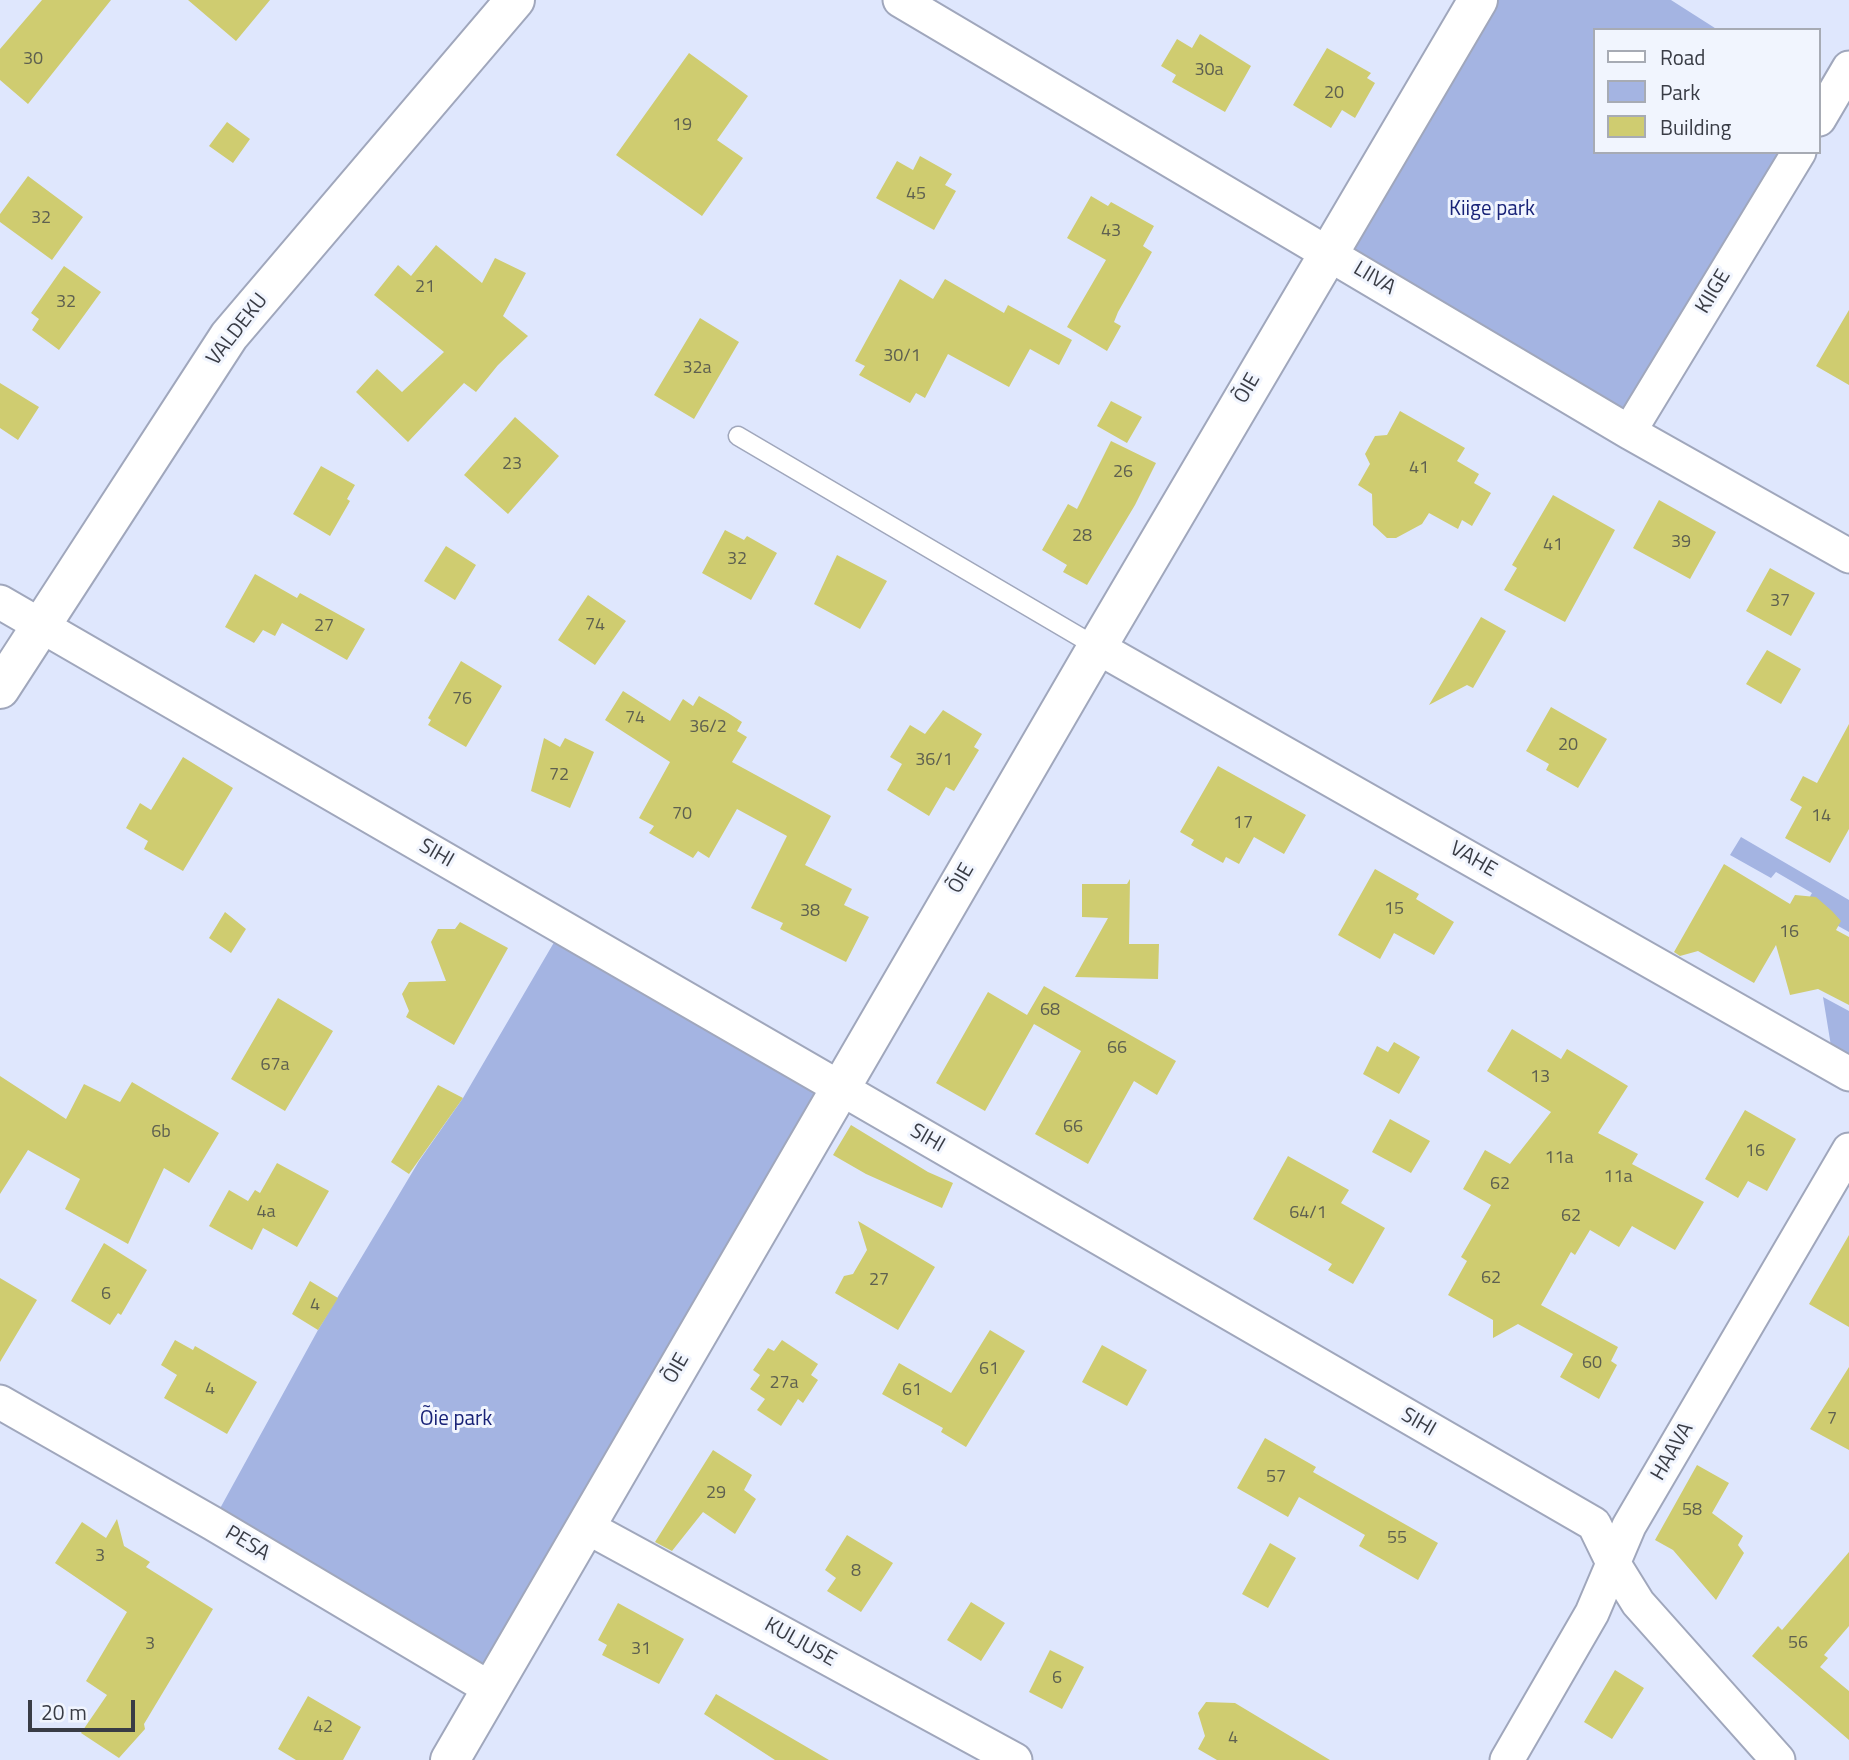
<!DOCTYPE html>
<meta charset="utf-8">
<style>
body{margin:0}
#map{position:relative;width:1849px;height:1760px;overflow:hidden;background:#dfe7fd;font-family:"Titillium Web",sans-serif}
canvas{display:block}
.legend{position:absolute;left:1593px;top:28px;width:228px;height:126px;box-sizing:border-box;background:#f1f5fe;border:2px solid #a7abb4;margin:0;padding:9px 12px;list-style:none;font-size:21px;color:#393c45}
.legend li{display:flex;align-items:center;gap:14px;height:35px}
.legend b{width:35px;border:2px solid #a7abb4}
.scale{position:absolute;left:28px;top:1700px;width:107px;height:32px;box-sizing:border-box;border:4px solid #393c45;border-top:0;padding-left:9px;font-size:21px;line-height:24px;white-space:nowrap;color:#393c45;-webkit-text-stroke:5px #f1f5fe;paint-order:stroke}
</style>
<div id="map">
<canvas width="1849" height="1760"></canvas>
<ul class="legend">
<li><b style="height:9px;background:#fff"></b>Road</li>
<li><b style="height:19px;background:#a4b4e2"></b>Park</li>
<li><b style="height:19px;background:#cfcc70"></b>Building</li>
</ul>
<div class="scale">20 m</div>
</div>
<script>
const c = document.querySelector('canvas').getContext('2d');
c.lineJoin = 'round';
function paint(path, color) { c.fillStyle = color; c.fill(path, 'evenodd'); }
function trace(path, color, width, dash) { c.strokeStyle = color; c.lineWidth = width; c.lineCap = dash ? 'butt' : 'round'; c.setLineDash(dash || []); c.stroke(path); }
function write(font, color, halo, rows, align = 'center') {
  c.font = font + ' "Titillium Web",sans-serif'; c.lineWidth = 6; c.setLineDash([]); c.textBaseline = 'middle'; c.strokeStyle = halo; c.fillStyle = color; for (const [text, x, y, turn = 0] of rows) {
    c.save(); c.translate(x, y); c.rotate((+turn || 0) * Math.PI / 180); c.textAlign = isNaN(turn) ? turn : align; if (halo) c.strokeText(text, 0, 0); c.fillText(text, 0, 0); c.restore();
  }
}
paint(new Path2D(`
 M1478,0H1671L1718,30H1595V152H1799L1629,432L1328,251Z
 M1741,837L1849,900V932L1804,907L1812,893L1776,872L1771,878L1730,855Z
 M563,927L841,1090L491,1689L212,1523L318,1330L419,1161L463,1098Z
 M1823,997L1849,1011V1056L1831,1046Z`), '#a4b4e2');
paint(new Path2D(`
 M42,0H111L28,104L0,80V49Z
 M188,0H270L236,41Z
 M1200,34L1251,66L1225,112L1172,82L1176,75L1161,66L1177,39L1192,48Z
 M1327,48L1371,73L1367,78L1375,83L1355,118L1342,110L1331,128L1293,105Z
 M689,53L748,96L717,140L743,158L702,216L616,155Z
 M227,122L250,139L233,163L209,146Z
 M920,156L952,174L945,185L956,191L934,230L876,198L897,161L913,170Z
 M28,176L83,217L52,260L0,222V214Z
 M1091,196L1108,206L1111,202L1154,226L1143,246L1152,252L1118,312L1114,322L1121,326L1107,351L1067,327L1106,260L1067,238Z
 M436,245L482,283L495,258L526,273L503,316L528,336L498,365L476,392L464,383L408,442L356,392L377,369L402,392L444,352L374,295L398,265L411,276Z
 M64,266L101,292L59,350L32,330L39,319L31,313Z
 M900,279L933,299L945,279L1004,313L1008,305L1072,340L1059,365L1030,349L1009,387L948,354L925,398L916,393L910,403L859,375L865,366L855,361Z
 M1849,310V385L1816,366Z
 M700,318L739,342L694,419L654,395Z
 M0,383L39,407L18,440L0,428Z
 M1111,401L1142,417L1127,443L1097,426Z
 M1400,411L1465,448L1457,461L1479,474L1474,483L1491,493L1472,526L1462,520L1458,529L1429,513L1422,524L1396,538H1387L1373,525L1372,494L1358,485L1370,464L1365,454L1375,436L1387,435Z
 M515,417L559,456L508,514L464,475Z
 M1111,441L1156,463L1135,505L1087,585L1063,572L1067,565L1042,550L1068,504L1077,509Z
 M321,466L355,485L347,499L350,501L330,536L293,514Z
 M1553,495L1615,530L1565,622L1504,590L1517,568L1512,565Z
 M1659,500L1716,532L1690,579L1633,548Z
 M725,530L744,540L747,536L777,553L751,600L702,573Z
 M446,546L476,565L455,600L424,581Z
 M837,555L887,581L860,629L814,604Z
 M1770,568L1815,593L1791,636L1746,611Z
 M255,574L297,598L300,593L365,629L347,660L282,623L275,636L263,630L254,643L225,627Z
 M588,595L626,621L595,665L558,640Z
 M1481,617L1506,631L1473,688L1467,685L1429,705Z
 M1767,650L1801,669L1781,704L1746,684Z
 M461,661L502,686L466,747L428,725L431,720L428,718Z
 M623,691L670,721L683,699L693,706L699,696L728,713L742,722L737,731L747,737L732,762L831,816L805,865L852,889L844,905L869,917L846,962L780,929L783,923L751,908L787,836L737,809L709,858L698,851L693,858L649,833L654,826L639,818L670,762L605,720Z
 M1551,707L1607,739L1578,788L1546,770L1549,764L1526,751Z
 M943,710L982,734L974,747L979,750L954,791L946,787L929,816L887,790L902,764L890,757L910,725L925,734Z
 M1849,724V829L1830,863L1785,838L1802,807L1790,800L1803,776L1817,783Z
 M544,738L560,747L565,738L594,752L570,808L531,791Z
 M183,757L233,788L183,871L144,849L148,841L126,828L140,803L151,810Z
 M1218,766L1306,815L1284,854L1254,837L1239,864L1226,857L1223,863L1191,845L1194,840L1180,832Z
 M1724,864L1790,904L1795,895L1816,897L1832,911L1841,921L1836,930L1849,937V1005L1818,989L1790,995L1776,945L1754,983L1698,951L1680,956L1674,952Z
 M1375,869L1419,894L1416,899L1454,922L1434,955L1394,933L1380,959L1338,935Z
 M1130,879L1129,944H1159L1158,979L1075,977L1108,918L1082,917V884H1127Z
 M225,912L246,929L231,953L209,938Z
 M460,922L508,948L454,1045L406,1017L409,1011L402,994L409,982L446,981L431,942L438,929H455Z
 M1044,986L1176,1061L1157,1095L1134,1081L1088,1164L1035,1134L1081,1051L1034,1024L985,1111L936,1083L988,992L1027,1015Z
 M278,998L333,1031L285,1111L231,1079Z
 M1512,1029L1561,1059L1567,1049L1628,1086L1598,1133L1638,1154L1632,1164L1704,1202L1675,1250L1632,1226L1619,1247L1590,1230L1575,1255L1571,1252L1541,1305L1618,1347L1611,1361L1617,1365L1599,1399L1560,1377L1573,1354L1518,1324L1493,1338V1320L1448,1295L1467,1261L1461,1257L1491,1205L1463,1189L1485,1150L1510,1164L1551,1112L1487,1071Z
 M1394,1042L1420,1057L1399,1094L1363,1074L1377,1046L1388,1052Z
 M0,1076L66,1119L84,1084L120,1102L132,1082L219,1133L189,1183L164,1168L128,1244L65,1209L80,1179L28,1150L0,1194Z
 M438,1085L463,1098L409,1174L391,1162Z
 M1745,1110L1796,1139L1767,1191L1748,1181L1738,1198L1705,1179Z
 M1390,1119L1430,1141L1411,1173L1372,1152Z
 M851,1125L928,1172L953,1183L942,1208L866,1174L833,1155Z
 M1288,1156L1349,1190L1341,1203L1385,1228L1353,1284L1328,1270L1332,1264L1253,1219Z
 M277,1163L329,1191L297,1247L263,1228L252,1250L209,1226L229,1190L248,1201L255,1190L260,1193Z
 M858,1221L935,1267L898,1330L835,1293L844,1276L853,1274L867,1250Z
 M1849,1235V1327L1809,1304Z
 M104,1243L147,1270L121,1315L118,1313L110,1325L71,1301Z
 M0,1278L37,1300L0,1362Z
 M310,1281L338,1298L318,1330L292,1314Z
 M990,1330L1025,1351L966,1447L941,1432L943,1428L882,1394L899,1363L951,1393Z
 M175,1340L193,1350L195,1346L257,1382L227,1434L164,1398L177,1375L161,1365Z
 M782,1340L818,1364L811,1375L818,1380L803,1403L798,1399L781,1426L757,1410L765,1399L750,1389L760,1375L753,1370L768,1348L774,1351Z
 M1102,1345L1147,1370L1127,1406L1082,1382Z
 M1849,1367V1450L1810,1429Z
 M1265,1438L1316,1467L1313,1472L1438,1543L1418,1580L1359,1546L1365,1535L1299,1497L1288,1517L1237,1488Z
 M713,1450L752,1475L744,1490L756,1499L735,1534L703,1512L672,1551L655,1542Z
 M1697,1465L1729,1483L1712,1513L1743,1536L1738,1545L1744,1553L1716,1600L1673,1550L1655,1540Z
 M117,1519L124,1546L150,1562L146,1567L213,1609L144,1724L145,1729L119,1758L81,1733L107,1695L86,1681L127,1612L55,1563L82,1522L106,1538Z
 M847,1535L893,1563L861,1612L827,1591L836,1578L825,1570Z
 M1270,1543L1296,1558L1268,1608L1242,1594Z
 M1849,1552V1626L1824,1655L1828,1658L1820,1667L1849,1691V1740L1752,1656L1778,1626L1782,1630Z
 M971,1602L1005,1623L981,1661L947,1640Z
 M618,1603L684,1639L659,1684L602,1655L607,1645L598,1640Z
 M1050,1650L1084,1667L1062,1709L1029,1692Z
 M1615,1670L1644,1688L1612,1739L1584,1722Z
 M716,1694L829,1760H775L704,1714Z
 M308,1696L361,1727L343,1760H296L278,1749Z
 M1206,1702L1235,1703L1330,1760H1217L1198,1749L1205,1736L1198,1713Z`), '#cfcc70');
const lane = new Path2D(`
 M738,436L1097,647`);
const street = new Path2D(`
 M900,0L1629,432L1849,556
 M1819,119L1849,68
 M1629,432L1799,152
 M0,602L1594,1524L1612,1561L1638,1603L1778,1760
 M1097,647L1849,1074
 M0,1402L212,1523L491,1689
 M585,1526L1015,1760
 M1507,1760L1592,1613L1629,1526L1849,1150`);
const secondary = new Path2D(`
 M0,689L229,336L515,0
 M450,1760L1097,647L1478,0`);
trace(lane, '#a0a7bc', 21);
trace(street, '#a0a7bc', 37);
trace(secondary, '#a0a7bc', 42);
trace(lane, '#fff', 18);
trace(street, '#fff', 33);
trace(secondary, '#fff', 38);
write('18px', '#5e6050', null, [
 ["30",33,60],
 ["30a",1209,71],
 ["20",1334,94],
 ["19",682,126],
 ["45",916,195],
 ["32",41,219],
 ["43",1111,232],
 ["21",425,288],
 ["32",66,303],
 ["30/1",902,357],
 ["32a",697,369],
 ["23",512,465],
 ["41",1419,469],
 ["26",1123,473],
 ["28",1082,537],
 ["39",1681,543],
 ["41",1553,546],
 ["32",737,560],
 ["37",1780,602],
 ["74",595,626],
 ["27",324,627],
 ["76",462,700],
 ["74",635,719],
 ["36/2",708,728],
 ["20",1568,746],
 ["36/1",934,761],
 ["72",559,776],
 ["70",682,815],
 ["14",1821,817],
 ["17",1243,824],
 ["15",1394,910],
 ["38",810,912],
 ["16",1789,933],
 ["68",1050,1011],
 ["66",1117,1049],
 ["67a",275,1066],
 ["13",1540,1078],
 ["66",1073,1128],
 ["6b",161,1133],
 ["16",1755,1152],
 ["11a",1559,1159],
 ["11a",1618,1178],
 ["62",1500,1185],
 ["4a",266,1213],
 ["64/1",1308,1214],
 ["62",1571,1217],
 ["62",1491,1279],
 ["27",879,1281],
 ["6",106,1295],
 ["4",315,1306],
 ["60",1592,1364],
 ["61",989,1370],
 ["27a",784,1384],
 ["4",210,1390],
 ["61",912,1391],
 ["7",1832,1420],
 ["57",1276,1478],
 ["29",716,1494],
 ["58",1692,1511],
 ["55",1397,1539],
 ["3",100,1557],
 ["8",856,1572],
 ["56",1798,1644],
 ["3",150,1645],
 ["31",641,1650],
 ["6",1057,1679],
 ["42",323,1728],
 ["4",1233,1739]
]);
write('21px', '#182277', '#f1f5fe', [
 ["Kiige park",1492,210],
 ["Õie park",456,1420]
]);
write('21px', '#393c45', '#f1f5fe', [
 ["LIIVA",1374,279,31],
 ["KIIGE",1714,292,-59],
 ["VALDEKU",238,330,-52],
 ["ÕIE",1248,389,-60],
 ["SIHI",436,854,30],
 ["VAHE",1473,860,30],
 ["ÕIE",962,879,-60],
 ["SIHI",927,1139,30],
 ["ÕIE",677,1369,-60],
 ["SIHI",1418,1423,30],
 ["HAAVA",1673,1452,-60],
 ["PESA",247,1544,31],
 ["KULJUSE",800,1643,29]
]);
</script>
